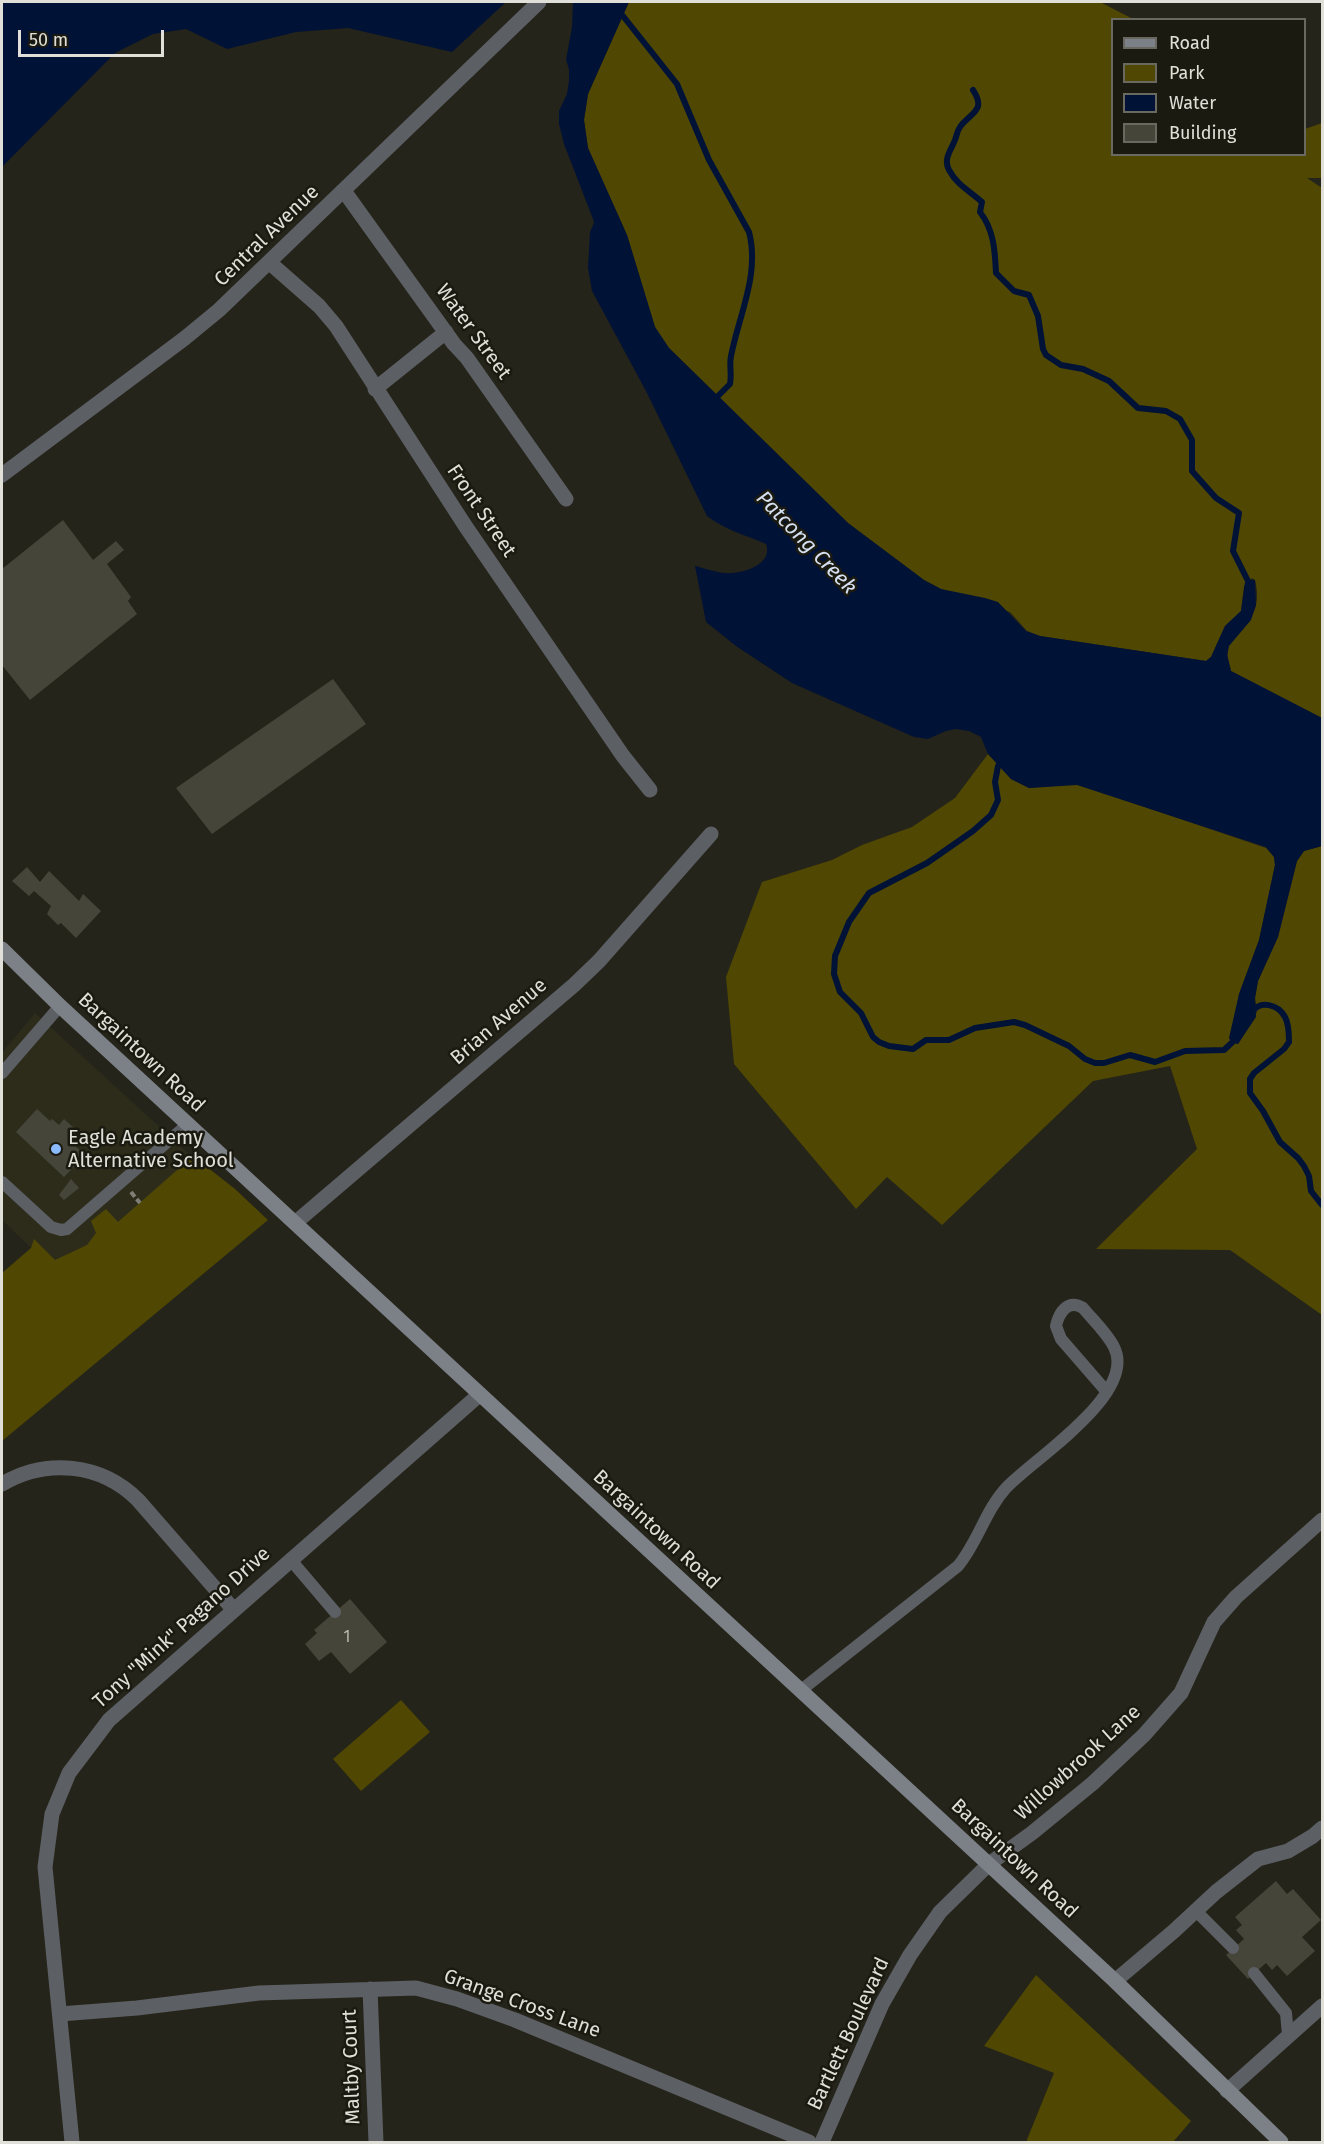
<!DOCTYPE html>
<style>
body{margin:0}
#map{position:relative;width:1324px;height:2144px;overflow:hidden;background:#25241a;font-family:"Fira Sans",sans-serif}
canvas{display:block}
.frame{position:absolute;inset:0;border:3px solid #e0e0d9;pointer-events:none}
.legend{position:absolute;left:1111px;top:18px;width:195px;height:138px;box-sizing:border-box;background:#1b1a10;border:2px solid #6a6960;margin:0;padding:8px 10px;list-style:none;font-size:18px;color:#e0e0d9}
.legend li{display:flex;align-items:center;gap:12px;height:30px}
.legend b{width:30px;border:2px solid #6a6960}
.scale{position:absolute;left:18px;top:30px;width:146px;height:27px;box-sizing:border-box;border:3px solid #e0e0d9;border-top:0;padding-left:8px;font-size:18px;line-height:21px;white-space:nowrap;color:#e0e0d9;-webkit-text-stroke:4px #1b1a10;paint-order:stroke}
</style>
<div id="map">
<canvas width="1324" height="2144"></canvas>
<div class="frame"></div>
<ul class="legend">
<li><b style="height:8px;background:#7c8188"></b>Road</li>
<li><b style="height:16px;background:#504802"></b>Park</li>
<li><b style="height:16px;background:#001236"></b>Water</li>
<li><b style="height:16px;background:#46453a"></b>Building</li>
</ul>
<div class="scale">50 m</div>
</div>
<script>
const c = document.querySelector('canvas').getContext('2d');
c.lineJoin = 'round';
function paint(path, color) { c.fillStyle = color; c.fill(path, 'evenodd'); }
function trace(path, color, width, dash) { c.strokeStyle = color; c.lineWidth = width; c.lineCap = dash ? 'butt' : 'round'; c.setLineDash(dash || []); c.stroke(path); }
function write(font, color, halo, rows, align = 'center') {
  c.font = font + ' "Fira Sans",sans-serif'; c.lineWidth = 5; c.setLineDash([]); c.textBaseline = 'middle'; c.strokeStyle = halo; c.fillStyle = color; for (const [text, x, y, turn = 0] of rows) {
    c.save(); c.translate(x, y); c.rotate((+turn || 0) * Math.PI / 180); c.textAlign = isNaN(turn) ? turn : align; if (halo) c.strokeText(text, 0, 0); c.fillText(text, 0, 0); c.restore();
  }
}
paint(new Path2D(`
 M35,1013L187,1152L210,1165L86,1300L2,1220V1053Z`), '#2d2c1b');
paint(new Path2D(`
 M629,2H1100L1133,19L1112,20V154H1304L1305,129L1322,123V178H1307L1322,188V718L1231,671C1230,665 1227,658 1228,652C1230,625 1266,625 1255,580L1252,578L1244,586L1241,611L1225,626L1211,657L1206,661L1040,636L1027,631L1010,612L941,589L924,580L848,523L669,348L655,327L627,235L588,148L584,120L588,94Z
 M988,754L1011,779L1029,788L1077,784L1266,848L1274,857L1275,865L1259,940L1239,994L1231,1041L1238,1044L1257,1012L1255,998L1258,981L1278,937L1297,861L1304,851L1322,846V1315L1230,1250L1096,1249L1197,1149L1170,1066L1093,1081L942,1225L887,1177L856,1209L734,1064L726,977L762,882L832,860L862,845L912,827L955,798Z
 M193,1156L235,1189L268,1220L2,1441V1273L31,1248L34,1239L55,1260L87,1245L96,1233L91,1221L106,1209L118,1222Z
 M401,1700L430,1732L361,1791L333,1759Z
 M1036,1975L1191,2121L1173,2142H1026L1054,2073L984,2046Z`), '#504802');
paint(new Path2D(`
 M2,2H506L452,52L348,28L296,32L227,49L186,29L153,34L115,53L2,167Z
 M573,2H629L588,94L584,120L588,148L627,235L655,327L669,348L848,523L924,580L941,589L985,598L998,602L1026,631L1040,636L1206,661L1211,657L1225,626L1241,611L1245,582L1247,579L1255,580L1256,605L1251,620L1229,646L1227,655L1231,671L1322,718V846L1304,851L1297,861L1278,937L1258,981L1255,998L1256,1017L1238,1044L1231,1042L1229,1038L1239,994L1259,940L1275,865L1274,857L1266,847L1077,785L1029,788L1011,779L988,754L981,737L969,731L956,729L946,731L928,739L914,737L792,683L736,646L706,622L695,566C707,569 720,574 732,573C747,572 773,563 766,544C746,535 725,530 707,516L646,391L592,291L588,268L590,232L594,223L593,219L564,144L559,124V111L567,94L569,81V69L566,60L572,27Z`), '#001236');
trace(new Path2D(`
 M607,2L623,16L677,84L709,160L749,232C760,274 739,315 731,356C729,365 732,374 730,384L714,400
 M973,90C987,111 970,113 960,127C957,131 957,135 955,140C951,150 943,159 949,170C957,185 970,191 982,202L980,212C994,230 995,251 996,273L1014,291L1029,295L1038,316L1043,349L1046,355L1061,365L1083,369L1109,381L1138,408L1166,411L1180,419L1192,440V471L1216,498L1239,513L1233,551L1247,579
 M998,766L995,782L998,800L991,815L973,831L927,863L869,893L849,922L835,956L834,974L840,992L861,1013L873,1037L879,1042L889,1046L913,1049L926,1040H949L975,1028L1014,1022L1025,1025L1069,1046L1085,1059L1095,1063H1104L1130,1055L1155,1062L1185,1051L1224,1050L1238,1037
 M1252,1012C1260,1000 1278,1004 1285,1017C1289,1024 1289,1034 1289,1042L1284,1049L1254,1073L1250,1079V1093L1263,1111L1280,1142L1298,1158L1304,1166L1309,1176L1311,1191L1322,1205`), '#001236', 6);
paint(new Path2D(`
 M63,520L93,560L116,541L124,550L107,564L131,597L128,601L137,614L30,700L2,665V569Z
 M333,679L366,724L212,834L176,788Z
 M27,867L40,882L49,871L79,901L83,894L101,911L76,938L61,923L58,925L47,914L51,906L34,891L29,896L12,881Z
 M37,1109L50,1121L52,1119L59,1125L64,1119L74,1128L68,1134L74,1140L72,1143L85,1155L64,1177L16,1132Z
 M71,1179L79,1188L64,1200L59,1195Z
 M350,1599L387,1642L350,1674L331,1652L319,1661L305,1644L317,1633L314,1630Z
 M1276,1881L1287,1894L1293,1889L1321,1920L1302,1937L1315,1951L1287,1976L1277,1965L1272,1970L1266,1963L1248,1979L1226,1955L1244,1939L1236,1930L1242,1925L1235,1917Z`), '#46453a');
trace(new Path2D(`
 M131,1192L140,1203`), '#807f77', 4, [6, 3]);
trace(new Path2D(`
 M2,1073L60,1006
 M2,1182L51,1227L61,1230L67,1229L188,1124
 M290,1559L335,1612
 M800,1691L958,1566C978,1542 985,1511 1006,1488C1033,1459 1138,1394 1114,1347C1107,1333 1093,1320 1083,1308C1068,1299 1059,1312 1056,1326L1061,1339L1107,1392
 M1196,1911L1233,1948
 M1254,1973L1286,2013L1288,2035`), '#5c5f64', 12);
trace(new Path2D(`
 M344,191L454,344L467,358L566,499
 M270,263L319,306L336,326L466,527L623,756L650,790
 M375,389L446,332
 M295,1223L574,985L599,961L711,834
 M2,1484C46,1458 101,1463 138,1500L233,1609
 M1115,1981L1174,1931L1216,1892L1258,1859L1288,1851L1313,1836L1322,1828
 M370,1989L376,2142
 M60,2014L137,2008L259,1993L416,1988L457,1999L515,2020L809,2142
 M1227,2091L1322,2006
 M72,2142L45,1867L52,1814L69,1773L109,1720L479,1395
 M822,2142L882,2004L910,1955L940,1912L989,1864L1032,1833L1093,1783L1144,1735L1181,1693L1214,1622L1236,1597L1322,1520`), '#5c5f64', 15);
trace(new Path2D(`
 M2,475L185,338L219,310L539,2`), '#5c5f64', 15);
trace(new Path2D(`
 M2,949L60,1006L1115,1981L1281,2142`), '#7c8188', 15);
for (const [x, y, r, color] of [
 [56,1149,6,"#8bbafc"]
]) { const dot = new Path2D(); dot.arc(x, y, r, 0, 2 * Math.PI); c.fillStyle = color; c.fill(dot); trace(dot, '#1b1a10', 2); }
write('16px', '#bab9b1', null, [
 ["1",347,1638]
]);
write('20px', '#e0e0d9', '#1b1a10', [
 ["Central Avenue",267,236,-44],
 ["Water Street",473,332,54],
 ["Front Street",481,511,56],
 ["Brian Avenue",499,1022,-41],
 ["Bargaintown Road",141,1053,43],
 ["Bargaintown Road",656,1530,43],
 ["Tony \"Mink\" Pagano Drive",182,1628,-42],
 ["Willowbrook Lane",1078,1763,-42],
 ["Bargaintown Road",1014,1859,43],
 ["Grange Cross Lane",522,2004,20],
 ["Bartlett Boulevard",849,2034,-65],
 ["Maltby Court",352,2067,-92]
]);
write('20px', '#e0e0d9', '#1b1a10', [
 ["Eagle Academy",68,1138],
 ["Alternative School",68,1161]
], 'left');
write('italic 21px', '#d5e0f1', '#1b1a10', [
 ["Patcong Creek",806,543,46]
]);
</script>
